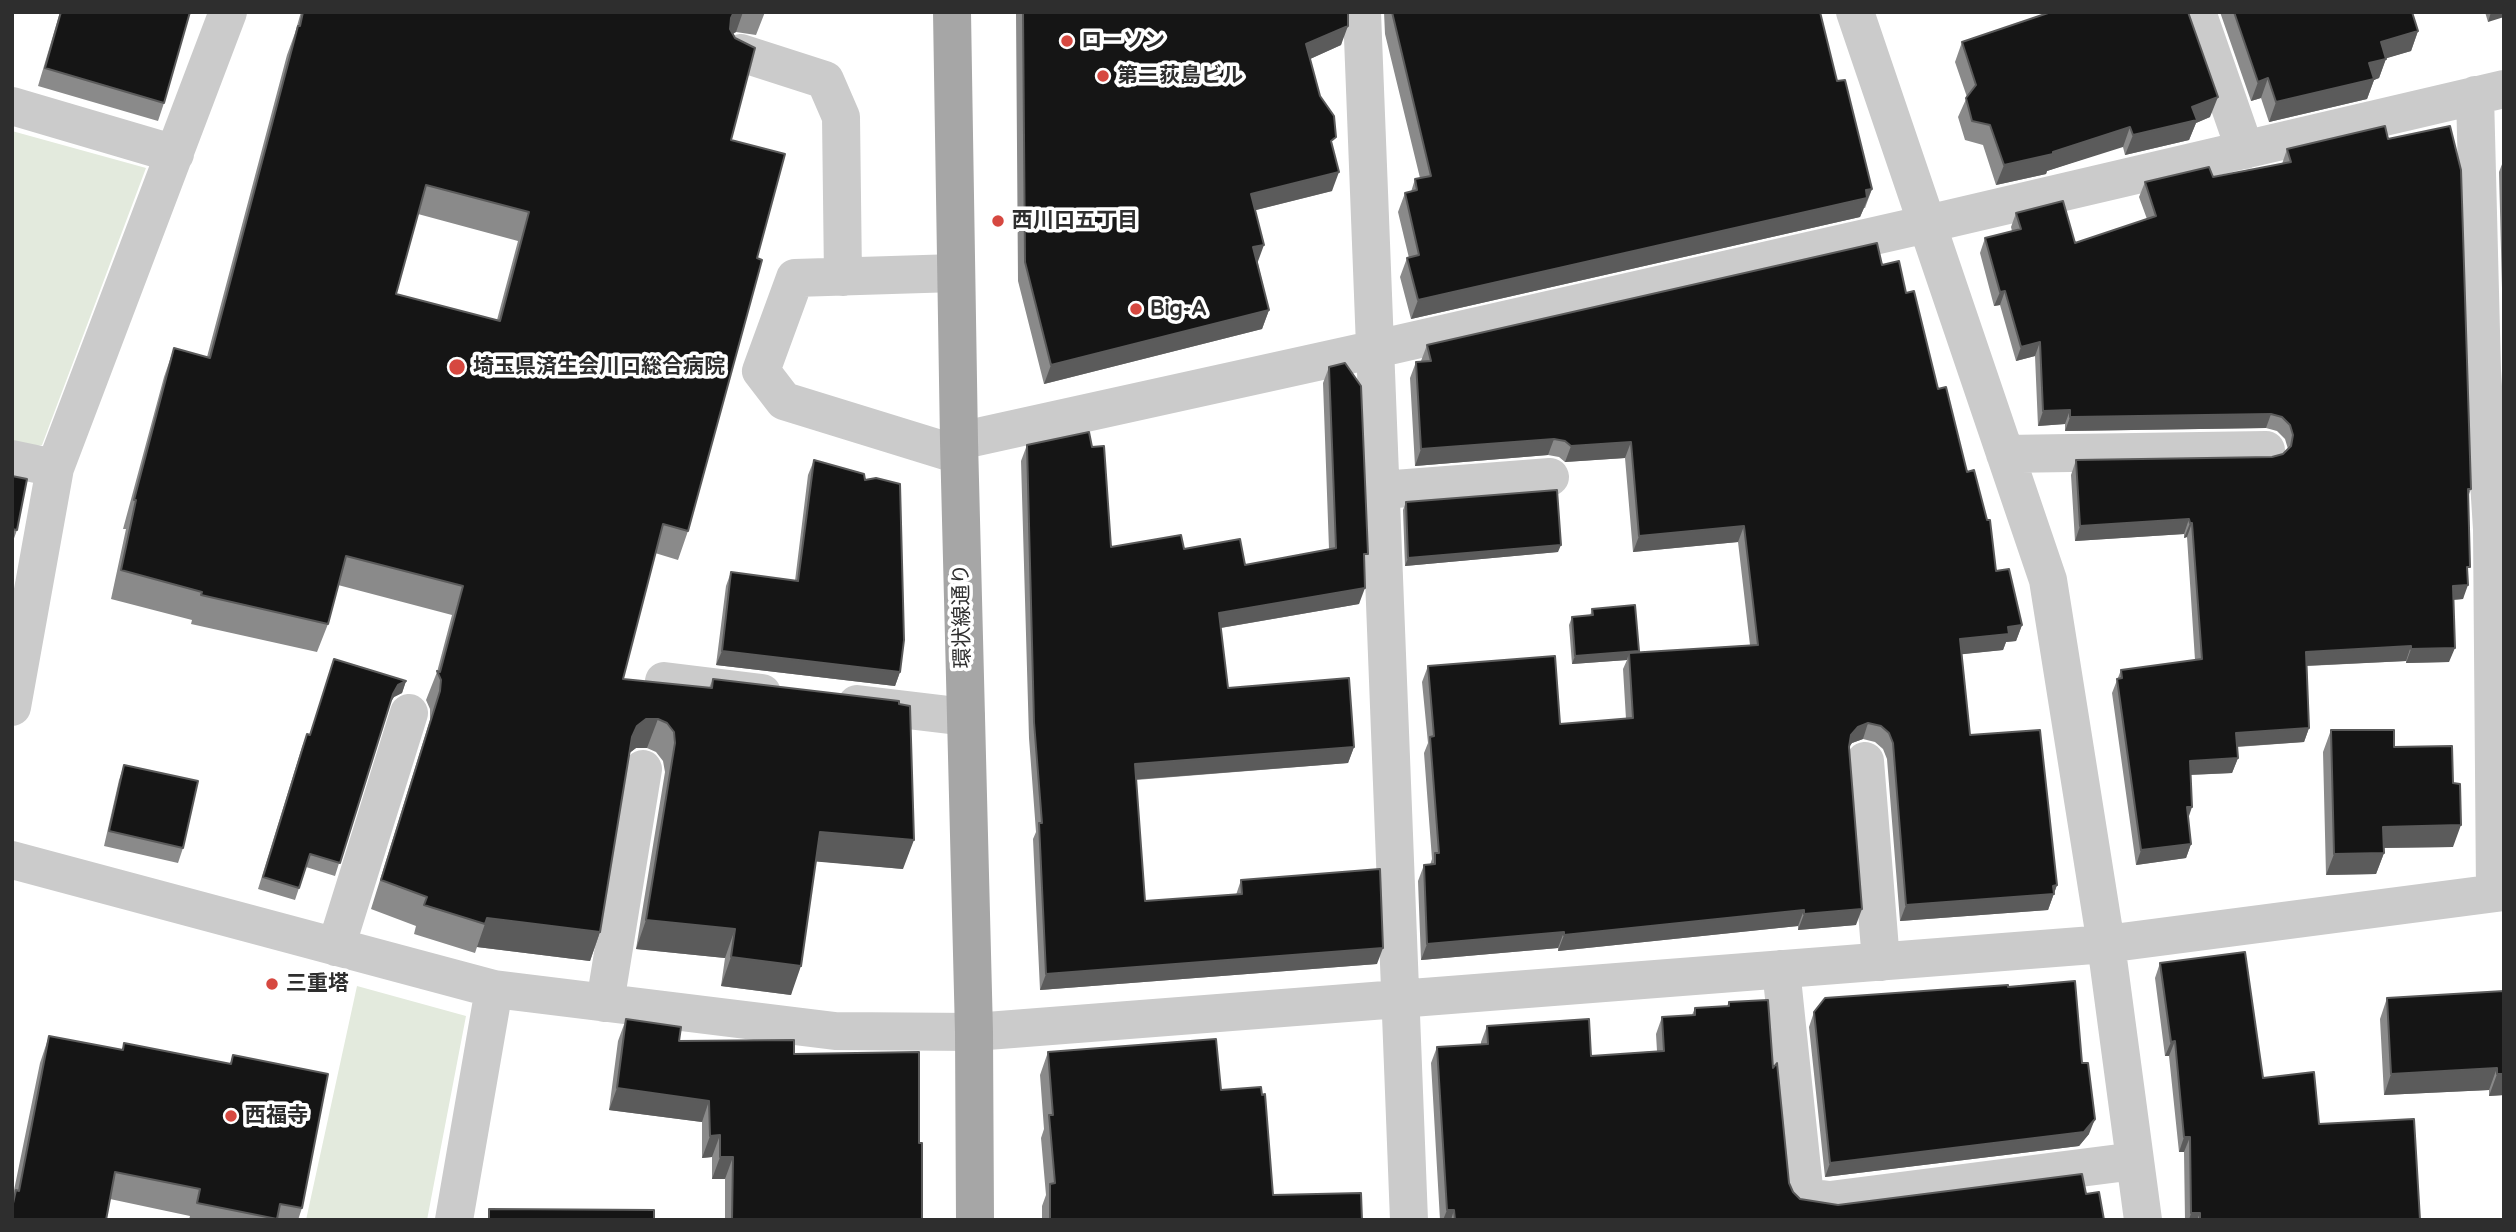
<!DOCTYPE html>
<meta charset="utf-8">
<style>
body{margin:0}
#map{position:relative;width:2516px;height:1232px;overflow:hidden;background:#fff;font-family:"Varela Round",sans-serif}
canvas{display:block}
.frame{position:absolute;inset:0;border:14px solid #2e2e2e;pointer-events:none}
</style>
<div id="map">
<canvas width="2516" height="1232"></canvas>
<div class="frame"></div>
</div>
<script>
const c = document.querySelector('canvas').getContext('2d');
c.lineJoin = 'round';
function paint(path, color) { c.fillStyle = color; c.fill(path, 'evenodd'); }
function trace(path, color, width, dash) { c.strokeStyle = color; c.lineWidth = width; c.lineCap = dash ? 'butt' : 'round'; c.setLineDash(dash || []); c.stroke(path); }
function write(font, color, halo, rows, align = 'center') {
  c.font = font + ' "Varela Round","Noto Sans JP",sans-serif'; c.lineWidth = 7; c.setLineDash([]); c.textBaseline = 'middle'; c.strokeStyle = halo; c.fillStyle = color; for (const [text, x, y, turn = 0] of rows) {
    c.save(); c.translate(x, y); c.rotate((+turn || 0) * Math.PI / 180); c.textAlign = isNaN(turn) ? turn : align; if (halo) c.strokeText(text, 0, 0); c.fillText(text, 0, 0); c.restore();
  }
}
paint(new Path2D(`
 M12,131L146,168L42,445L21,450L12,448Z
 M357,986L466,1016L427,1220H306Z`), '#e3eadd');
trace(new Path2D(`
 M1362,12L1409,1220
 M1855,12L2048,580L2106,944L2143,1220
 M2197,12L2245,150
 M741,53L825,80L841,117L843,277
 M2475,95L2482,371L2492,529L2495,893
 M12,106L175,154
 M956,273L795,278L761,371L784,401L959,455
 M959,441L1376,349L1927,224L2504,89
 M2005,454L2266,450
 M12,459L55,468
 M1382,490L1550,477
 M664,681L762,693
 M857,704L966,717
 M12,707L55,468L228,12
 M1865,761L1881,962
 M12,860L494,989L835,1031L974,1032L2106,944L2504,892
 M336,947L409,713
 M1781,969L1805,1197L1830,1200L2135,1161
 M605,1003L643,769
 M454,1220L494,989`), '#cbcbcb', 38);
trace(new Path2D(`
 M952,12L959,441L974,1032L975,1220`), '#a6a6a6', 38);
paint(new Path2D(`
 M60,12H190L164,103L158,121L38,86Z
 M301,12H765L756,35L736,32L733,34L731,140L757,258L688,531L678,560L655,553L623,679L709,688L713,679L903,869L816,861L791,995L721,986L725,958L636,949L665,772L663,761L656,752L647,748H636L629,753L600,932L590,961L477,947L475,953L414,934L416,926L371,909L430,720V709L426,700L437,672L452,615L338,585L328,624L317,652L191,624L192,620L111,599L126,529H123L164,377L174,348L207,357L287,55L295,33ZM418,214L518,241L497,320L396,294Z
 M1016,12H1348L1341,45L1310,59L1333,147L1332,191L1256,210L1258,264L1269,310L1262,329L1044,384L1018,281Z
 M1384,12H1820L1837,81L1872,189L1865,208H1864L1860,217L1411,319L1400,277L1407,258H1409L1398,212L1405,193L1411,192L1415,179L1420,178L1385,34Z
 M2220,12H2412L2418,31L2411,51L2386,58L2379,78L2374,80L2367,99L2269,122L2261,98L2251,101Z
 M2485,12H2504L2488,22Z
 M1962,42L2210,117L2196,123L2189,140L2125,155L2123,147H2119L2047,171L2046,174L1996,185L1983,145L1965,140L1958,117L1967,97L1955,62Z
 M2287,149L2471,489L2468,497L2467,575L2463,599L2454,600L2449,662L2406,663V661L2307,666L2309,728L2304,742L2237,747L2238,758L2232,773L2191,775L2188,818L2191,844L2186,858L2136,865L2112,693L2121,670L2195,660L2187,537L2184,538V534L2075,541L2071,475L2076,460L2272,457L2283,454L2288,449L2285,439L2277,431L2266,428L2068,431H2065V424L2038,426L2035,356L2016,361L2000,305L1994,306L1980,253L1985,238L2012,231L2011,227L2016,213L2075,243L2147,219L2139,197L2145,182L2213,177L2282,164Z
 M2504,159V366L2499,172Z
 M1882,265L1906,293L1938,389L1967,472L1996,571L2022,625L2016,641L2006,642L2003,650L1962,654L1970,735L2057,885L2048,910L1900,921L1887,759L1883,749L1875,742L1863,739L1852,743L1849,747L1856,925L1798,930V926L1558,951V948L1421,960L1418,881L1424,865H1430L1432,859L1424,753L1428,743L1422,682L1428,666L1560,724L1626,719L1623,669L1627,660L1572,664L1569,625L1572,617L1590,616L1592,609L1639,653L1750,645L1738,542L1633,552L1625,458L1565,462L1559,457L1548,455L1415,466L1410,378L1416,362L1421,361L1427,345Z
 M1329,367L1364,564L1359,604L1221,628L1228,688L1354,747L1348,763L1136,780L1145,901L1236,895L1241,880L1377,964L1040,990L1033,839L1036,832L1029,738L1021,461L1027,445L1111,547L1184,549L1245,565L1329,549L1323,383Z
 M814,460L900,672L895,686L716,665L726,586L731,572L795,581L808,475Z
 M1406,502L1558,552L1405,566L1403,510Z
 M12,529L17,530L12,544Z
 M334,659L406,681L402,693L394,697L389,704L335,876L306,867L295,900L258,889L302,747L307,734L310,735Z
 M2331,730L2394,747L2453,847L2384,848V853L2376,874L2326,875L2323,752Z
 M124,765L183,848L178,863L104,846L119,780Z
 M2160,963L2263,1078L2319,1124L2420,1220H2185L2184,1152H2179L2169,1056H2165L2155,978Z
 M2008,987L2082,1063L2089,1134L2079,1146L1825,1177L1809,1027L1814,1012Z
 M2504,991V1095L2489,1096V1090L2384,1095L2380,1019L2387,998Z
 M1729,1002L1773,1068L1789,1183L1793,1192L1800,1199L1838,1205L2086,1194L2104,1220H1440L1431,1063L1437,1047L1481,1045V1042L1487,1026L1591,1056L1657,1051L1656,1034L1662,1017L1692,1015L1695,1008L1727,1006Z
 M626,1019L679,1041L794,1054L919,1143L922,1220H725V1179H712V1157L702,1158V1122L609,1110L618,1041Z
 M49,1036L122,1050L124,1043L230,1064L233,1055L302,1208L298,1220H189L190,1216L110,1199L12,1220V1200L40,1063Z
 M1048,1052L1221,1090L1273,1195L1362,1220H1042V1206L1046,1195L1041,1138L1044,1129L1040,1075Z`), '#8a8a8a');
paint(new Path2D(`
 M734,12H743L736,32L726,37L731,18Z
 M2491,12H2504V17L2488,22Z
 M1348,26L1341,45L1299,64L1306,44Z
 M2418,31L2411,51L2374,62L2381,42Z
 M2386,59L2379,78L2374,80L2367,99L2269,122L2276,102L2369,63Z
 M2268,78L2261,98L2251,101L2258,82Z
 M2218,97L2210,117L2196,123L2189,140L2125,155L2133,135L2192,107Z
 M2130,127L2123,147L2047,171L2046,174L1996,185L2004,165L2053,152Z
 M1339,172L1332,191L1244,213L1251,194Z
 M1872,189L1860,217L1411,319L1418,300Z
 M1264,245L1257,264L1253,247Z
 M2005,291L2000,305L1994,306L2000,292Z
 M1269,310L1262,329L1044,384L1051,365Z
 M2040,342L2035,356L2016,361L2021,347Z
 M2070,410L2065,424L2038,426L2043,411Z
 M2271,414L2266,428L2065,431L2070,417Z
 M1554,439L1548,455L1415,466L1421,449Z
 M1631,442L1625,458L1565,462L1571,446Z
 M2189,519L2184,534L2075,541L2080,526Z
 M2190,523H2192L2187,537L2184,538Z
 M1744,526L1738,542L1633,552L1639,536Z
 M1561,545L1558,552L1405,566L1408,558Z
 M2468,585L2463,599L2448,600L2453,586Z
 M1365,588L1359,604L1214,629L1219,613Z
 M2022,625L2016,641L2006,642L2003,650L1955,655L1960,639L2008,627Z
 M2411,646L2406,661L2301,666L2306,652Z
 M2455,648L2449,662L2406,663L2411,649Z
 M722,651L900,672L895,686L716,665Z
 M1639,651L1636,659L1629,653L1627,660L1572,664L1575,656Z
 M406,681L402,693L394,697L388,706L393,694L398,685Z
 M646,719H658L647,748H636L627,755L632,737L637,726Z
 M1868,723L1863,739L1852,743L1846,751L1851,735L1858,727Z
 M2309,728L2304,742L2231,747L2236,733Z
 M1354,747L1348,763L1129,780L1135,764Z
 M2238,758L2232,773L2185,775L2190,761Z
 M2187,807H2192L2187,822Z
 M2461,825L2453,847L2375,848L2383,827Z
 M820,832L914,840L903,869L810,861Z
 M2191,844L2186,858L2136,865L2141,850Z
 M2384,853L2376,874L2326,875L2334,854Z
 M2057,885L2048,910L1900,921L1906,905Z
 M1862,909L1856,925L1798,930L1804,914Z
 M1804,910L1798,926L1558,951L1564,935Z
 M487,918L600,932L590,961L477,947Z
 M646,920L735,929L725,958L636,949Z
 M1564,932L1558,948L1421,960L1427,944Z
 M1383,948L1377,964L1040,990L1046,974Z
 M731,957L801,966L791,995L721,986Z
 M2175,1041L2169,1056H2165L2171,1042Z
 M2497,1068L2489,1090L2384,1095L2391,1074Z
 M2497,1074H2504V1095L2489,1096Z
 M617,1088L709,1101L702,1122L609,1110Z
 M2095,1119L2089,1134L2079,1146L1825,1177L1830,1163Z
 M720,1135L712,1157L702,1158L710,1136Z
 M2184,1137H2190L2184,1152H2179Z
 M720,1157H733L725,1179H712Z
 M1447,1210H1454L1451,1220H1443Z
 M2191,1213H2200L2197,1220H2189Z`), '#5b5b5b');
const building = new Path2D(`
 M61,12H190L164,103L45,68Z
 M303,12H734L731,18L730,29L735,38L755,48L731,140L785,154L757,258L762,260L688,531L663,524L623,679L712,688L713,679L899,701V704L910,706L914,840L820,832L801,966L731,957L735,929L646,920L675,743L674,732L667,723L658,719H646L637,726L632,737L600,932L487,918L485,924L424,905L427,897L381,880L440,691L441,680L437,671L440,672L463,586L346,556L328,624L201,595L202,592L121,570L136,500H134L174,348L210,358L298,26H300ZM426,185L529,212L500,321L396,294Z
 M1023,12H1348V26L1306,44L1320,96L1334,116L1336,137L1331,141L1339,172L1251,194L1264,245L1253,247L1269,310L1051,365L1025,262Z
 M1392,12H1820L1837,81L1845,80L1872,189L1866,190L1867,198L1418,300L1407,258L1419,255L1405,193L1417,190L1415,179L1431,176Z
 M2051,12H2188L2218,97L2192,107L2197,120L2133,135L2130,127L2127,128L2053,152V154L2004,165L1990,125L1972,121L1966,98L1976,85L1962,42Z
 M2234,12H2412L2418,31L2381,42L2386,59L2369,63L2374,79L2276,102L2268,78L2258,82Z
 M2385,126L2388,139L2450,126L2461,170L2471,489H2468L2470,567H2467L2468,585L2453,586L2455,648L2411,649V646L2306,652L2309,728L2236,733L2238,758L2190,761L2192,807H2187L2191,844L2141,850L2117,679L2122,678L2121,670L2202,659L2192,523H2190L2189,519L2080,526L2076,460L2272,457L2283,454L2291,446L2293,435L2290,425L2282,417L2271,414L2073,417H2070V410L2043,411L2040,342L2021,347L2005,291L2000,292L1985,238L2021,229L2016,213L2063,201L2075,243L2156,216L2145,182L2209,167L2213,177L2291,162L2287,149Z
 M1877,243L1882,265L1899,261L1906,293L1914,291L1938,389L1946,387L1967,472L1974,470L1987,520H1990L1996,571L2009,569L2022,625L2008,627L2009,634L1960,639L1970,735L2040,730L2057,885L2053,886L2054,894L1906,905L1893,743L1889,733L1881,726L1868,723L1858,727L1851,735L1849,747L1862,909L1804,914V910L1564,935V932L1427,944L1424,865L1435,864V853H1439L1430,737L1434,736L1428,666L1555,656L1560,724L1633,718L1629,653L1758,645L1744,526L1639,536L1631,442L1571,446L1565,441L1554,439L1421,449L1416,362L1431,361L1427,345Z
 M1345,363L1361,386L1368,554H1364L1365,588L1219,613L1228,688L1349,678L1354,747L1135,764L1145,901L1242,894L1241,880L1380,869L1383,948L1046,974L1039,823H1042L1034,722L1027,445L1089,432L1092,447L1104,446L1111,547L1181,535L1184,549L1240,539L1245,565L1336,548L1329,367Z
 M814,460L864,474L865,480L876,478L900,484L904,640L900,672L722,651L731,572L798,581Z
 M12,476L27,479L17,530L12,529Z
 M1557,490L1561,545L1408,558L1406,502Z
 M1635,605L1639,651L1575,656L1572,617L1593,615L1592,609Z
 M334,659L406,681L398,685L393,694L340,863L310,854L299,888L263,877L307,734L310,735Z
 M2331,730H2394V747L2452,746L2453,783L2460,784L2461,825L2383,827L2384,853L2334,854Z
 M124,765L198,781L183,848L109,831Z
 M2245,952L2263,1078L2314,1072L2319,1124L2414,1119L2420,1220H2200V1213H2191L2190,1137H2184L2175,1041L2171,1042L2160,963Z
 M2075,981L2082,1063H2088L2095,1119L2084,1132L1830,1163L1814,1012L1825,998L2008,985V987Z
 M2504,991V1074H2497V1068L2391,1074L2387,998Z
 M1768,1000L1773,1068L1777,1063L1789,1183L1793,1192L1800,1199L1838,1205L2082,1174L2086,1194L2099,1192L2104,1220H1455L1454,1210H1447L1437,1047L1488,1044L1487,1026L1589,1019L1591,1056L1664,1051L1662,1017L1695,1015V1008L1729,1006V1002Z
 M626,1019L681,1027L679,1041L794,1040V1054L919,1052V1143H922V1220H732L733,1157H720V1135L710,1136L709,1101L617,1088Z
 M49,1036L123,1050L124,1043L231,1064L233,1055L328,1074L302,1208L280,1204L277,1219L197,1203L200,1189L115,1172L106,1220H12V1208L16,1190L19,1191Z
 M1216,1039L1221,1090L1261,1087L1262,1095L1265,1094L1273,1195L1361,1193L1362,1220H1050V1184L1055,1183L1049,1115H1053L1048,1052Z
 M489,1209L654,1210V1220H489Z`);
paint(building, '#151515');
trace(building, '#5b5b5b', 2);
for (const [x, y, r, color] of [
 [1067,41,7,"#d64840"],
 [1103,76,7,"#d64840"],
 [998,221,7,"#d64840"],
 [1136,309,7,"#d64840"],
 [457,367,9,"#d64840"],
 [272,984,7,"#d64840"],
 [231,1116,7,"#d64840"]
]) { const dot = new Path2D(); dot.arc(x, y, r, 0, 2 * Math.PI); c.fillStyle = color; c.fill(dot); trace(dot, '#fff', 2.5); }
write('bold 21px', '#2e2e2e', '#fff', [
 ["ローソン",1081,41],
 ["第二荻島ビル",1117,76],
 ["西川口五丁目",1012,221],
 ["Big-A",1150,309],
 ["埼玉県済生会川口総合病院",473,367],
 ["三重塔",286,984],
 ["西福寺",245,1116]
], 'left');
write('21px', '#2e2e2e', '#fff', [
 ["環状線通り",963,616,-91]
]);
</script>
